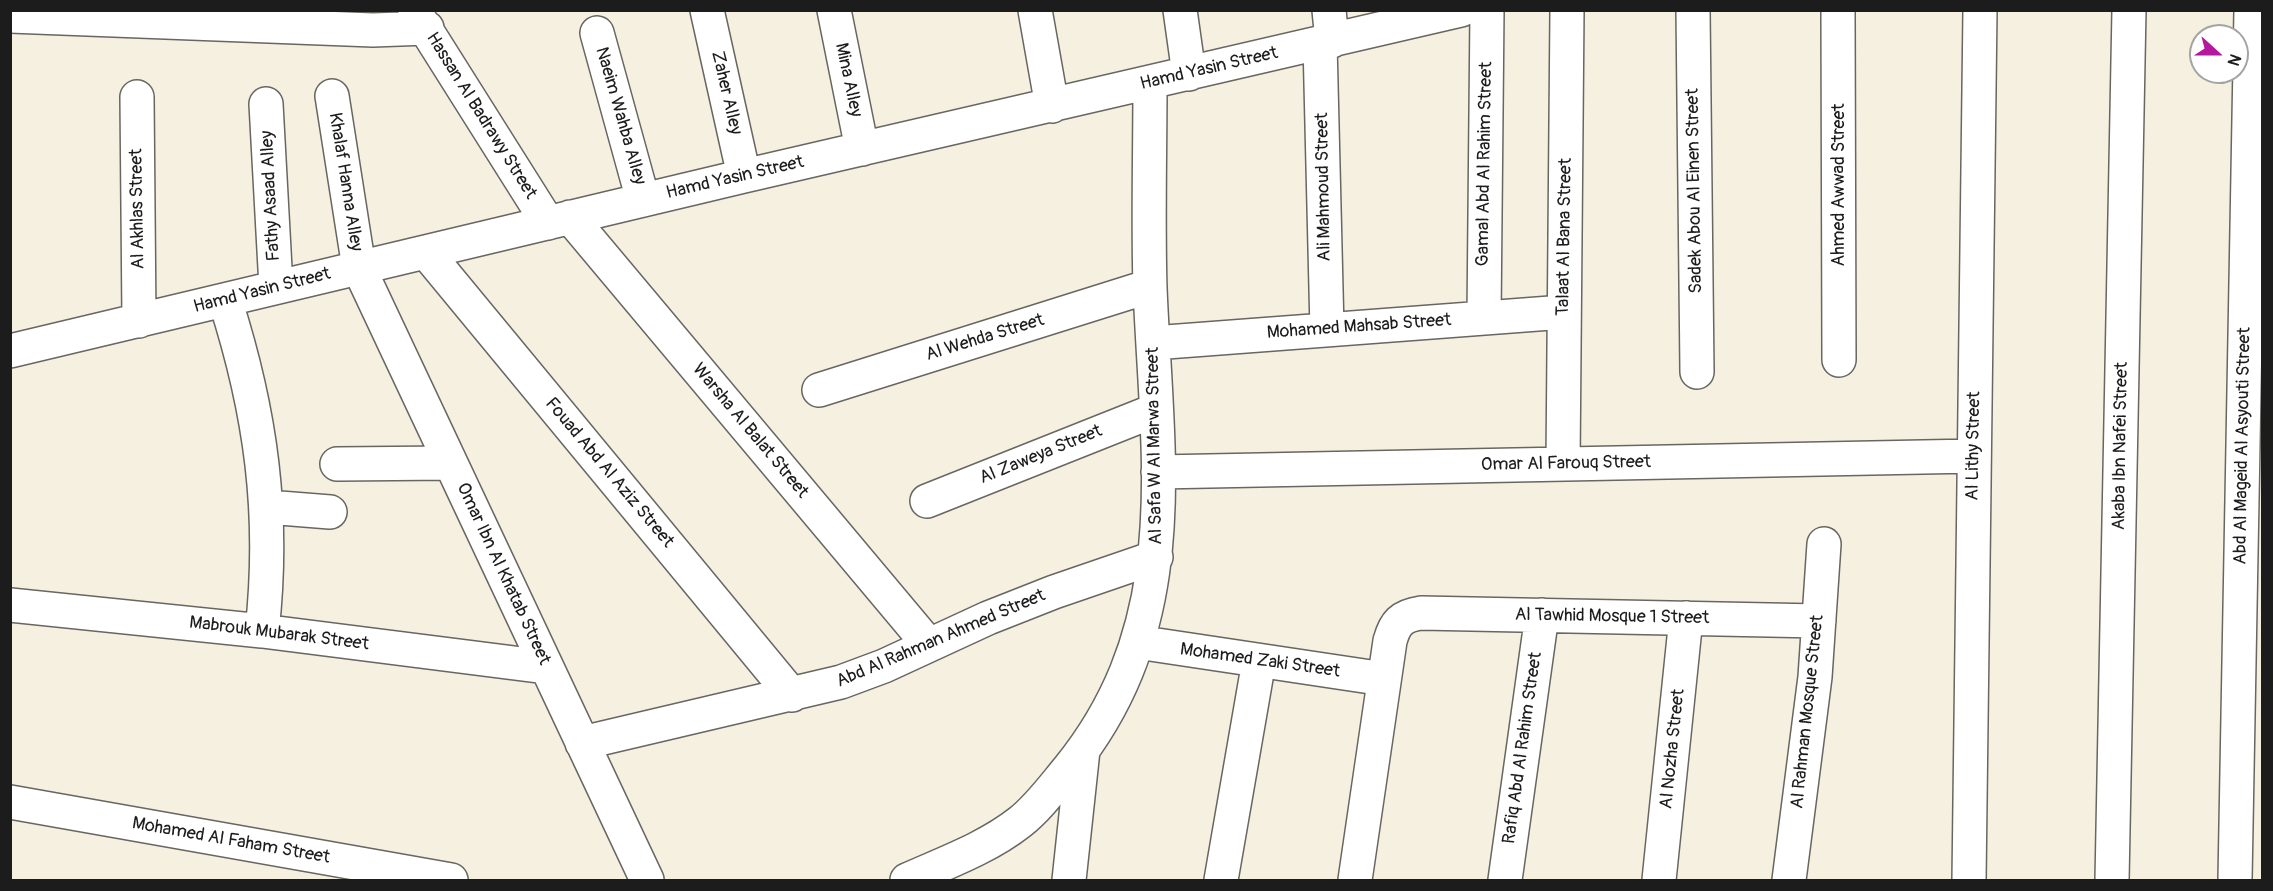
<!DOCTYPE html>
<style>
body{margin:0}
#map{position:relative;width:2273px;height:891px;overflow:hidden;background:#f6f0e1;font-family:Pangolin,sans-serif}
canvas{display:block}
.frame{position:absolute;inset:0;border:12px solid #1c1c1c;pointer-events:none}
.north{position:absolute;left:2189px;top:24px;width:60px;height:60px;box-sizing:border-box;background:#fff;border:2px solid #a4a4a4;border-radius:50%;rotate:111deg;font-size:16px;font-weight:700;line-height:24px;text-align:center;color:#1c1c1c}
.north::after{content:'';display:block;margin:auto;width:21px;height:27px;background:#b5179e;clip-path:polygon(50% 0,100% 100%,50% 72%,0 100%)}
</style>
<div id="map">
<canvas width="2273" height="891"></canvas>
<div class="frame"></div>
<div class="north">N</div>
</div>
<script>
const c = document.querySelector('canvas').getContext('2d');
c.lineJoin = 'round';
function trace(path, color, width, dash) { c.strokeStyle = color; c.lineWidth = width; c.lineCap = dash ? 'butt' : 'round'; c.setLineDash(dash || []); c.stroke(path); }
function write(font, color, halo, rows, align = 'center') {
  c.font = font + ' Pangolin,sans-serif'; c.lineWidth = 5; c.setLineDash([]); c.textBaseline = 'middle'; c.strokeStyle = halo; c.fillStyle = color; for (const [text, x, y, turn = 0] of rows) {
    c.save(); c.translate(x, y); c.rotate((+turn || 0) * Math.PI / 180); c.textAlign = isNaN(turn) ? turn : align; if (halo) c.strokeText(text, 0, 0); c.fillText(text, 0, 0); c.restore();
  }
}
const minor = new Path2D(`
 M707,10L744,176
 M834,10L862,149
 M1035,10L1052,106
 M1180,10L1189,74
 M1329,10L1332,41
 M1693,10L1697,372
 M1838,10L1839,360
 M415,12L548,223
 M10,16L373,30L427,28
 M597,33L643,200
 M1320,43L1327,330
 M332,96L359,268L647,880
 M137,97L139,321
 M266,104L276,287
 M570,217L929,645
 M426,252L792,695
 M225,300C261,412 275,514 262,631
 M1484,318L1487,10
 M1153,343L1564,312
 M10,351L744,176L1461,10
 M819,390L1150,286
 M337,464L450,463
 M1563,464L1567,10
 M1158,472L1974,456
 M927,501L1156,410
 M267,507L330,512
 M10,605L262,631L546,667
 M1137,642L1384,679
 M582,743L841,682L884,666L988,618L1054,592L1156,557
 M10,802L451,880
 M907,880C945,863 987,848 1020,822C1039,807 1054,786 1069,768C1187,622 1157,460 1150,288C1148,220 1150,151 1150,83
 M1069,880L1083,750
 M1221,880L1259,661
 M1355,880L1390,641C1395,623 1401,616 1421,613L1819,621
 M1505,880L1542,615
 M1659,880L1686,618
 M1789,880L1815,677L1824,544
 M1969,880L1980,10
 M2112,880L2129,10
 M2235,880L2251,10`);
trace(minor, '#686661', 36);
trace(minor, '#fff', 33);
write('18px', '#1c1c1c', '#fff', [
 ["Hamd Yasin Street",1209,69,-13],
 ["Mina Alley",848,80,78],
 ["Zaher Alley",726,93,77],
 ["Hassan Al Badrawy Street",481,116,58],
 ["Naeim Wahba Alley",620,116,74],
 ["Gamal Abd Al Rahim Street",1485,164,-89],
 ["Hamd Yasin Street",735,178,-13],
 ["Khalaf Hanna Alley",345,182,81],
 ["Ahmed Awwad Street",1839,185,-90],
 ["Ali Mahmoud Street",1324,187,-91],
 ["Sadek Abou Al Einen Street",1695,191,-91],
 ["Fathy Asaad Alley",271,196,-93],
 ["Al Akhlas Street",138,209,-91],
 ["Talaat Al Bana Street",1565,237,-89],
 ["Hamd Yasin Street",262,291,-14],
 ["Mohamed Mahsab Street",1359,327,-4],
 ["Al Wehda Street",985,338,-17],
 ["Warsha Al Balat Street",750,431,50],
 ["Al Safa W Al Marwa Street",1155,446,-91],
 ["Al Lithy Street",1974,446,-89],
 ["Akaba Ibn Nafei Street",2121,446,-89],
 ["Abd Al Mageid Al Asyouti Street",2243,446,-89],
 ["Al Zaweya Street",1041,455,-22],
 ["Omar Al Farouq Street",1566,464,-1],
 ["Fouad Abd Al Aziz Street",609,473,50],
 ["Omar Ibn Al Khatab Street",503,574,65],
 ["Al Tawhid Mosque 1 Street",1612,617,1],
 ["Mabrouk Mubarak Street",279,634,7],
 ["Abd Al Rahman Ahmed Street",941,639,-23],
 ["Mohamed Zaki Street",1260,661,8],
 ["Al Rahman Mosque Street",1808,712,-84],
 ["Rafiq Abd Al Rahim Street",1523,748,-82],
 ["Al Nozha Street",1673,749,-84],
 ["Mohamed Al Faham Street",231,841,10]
]);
</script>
